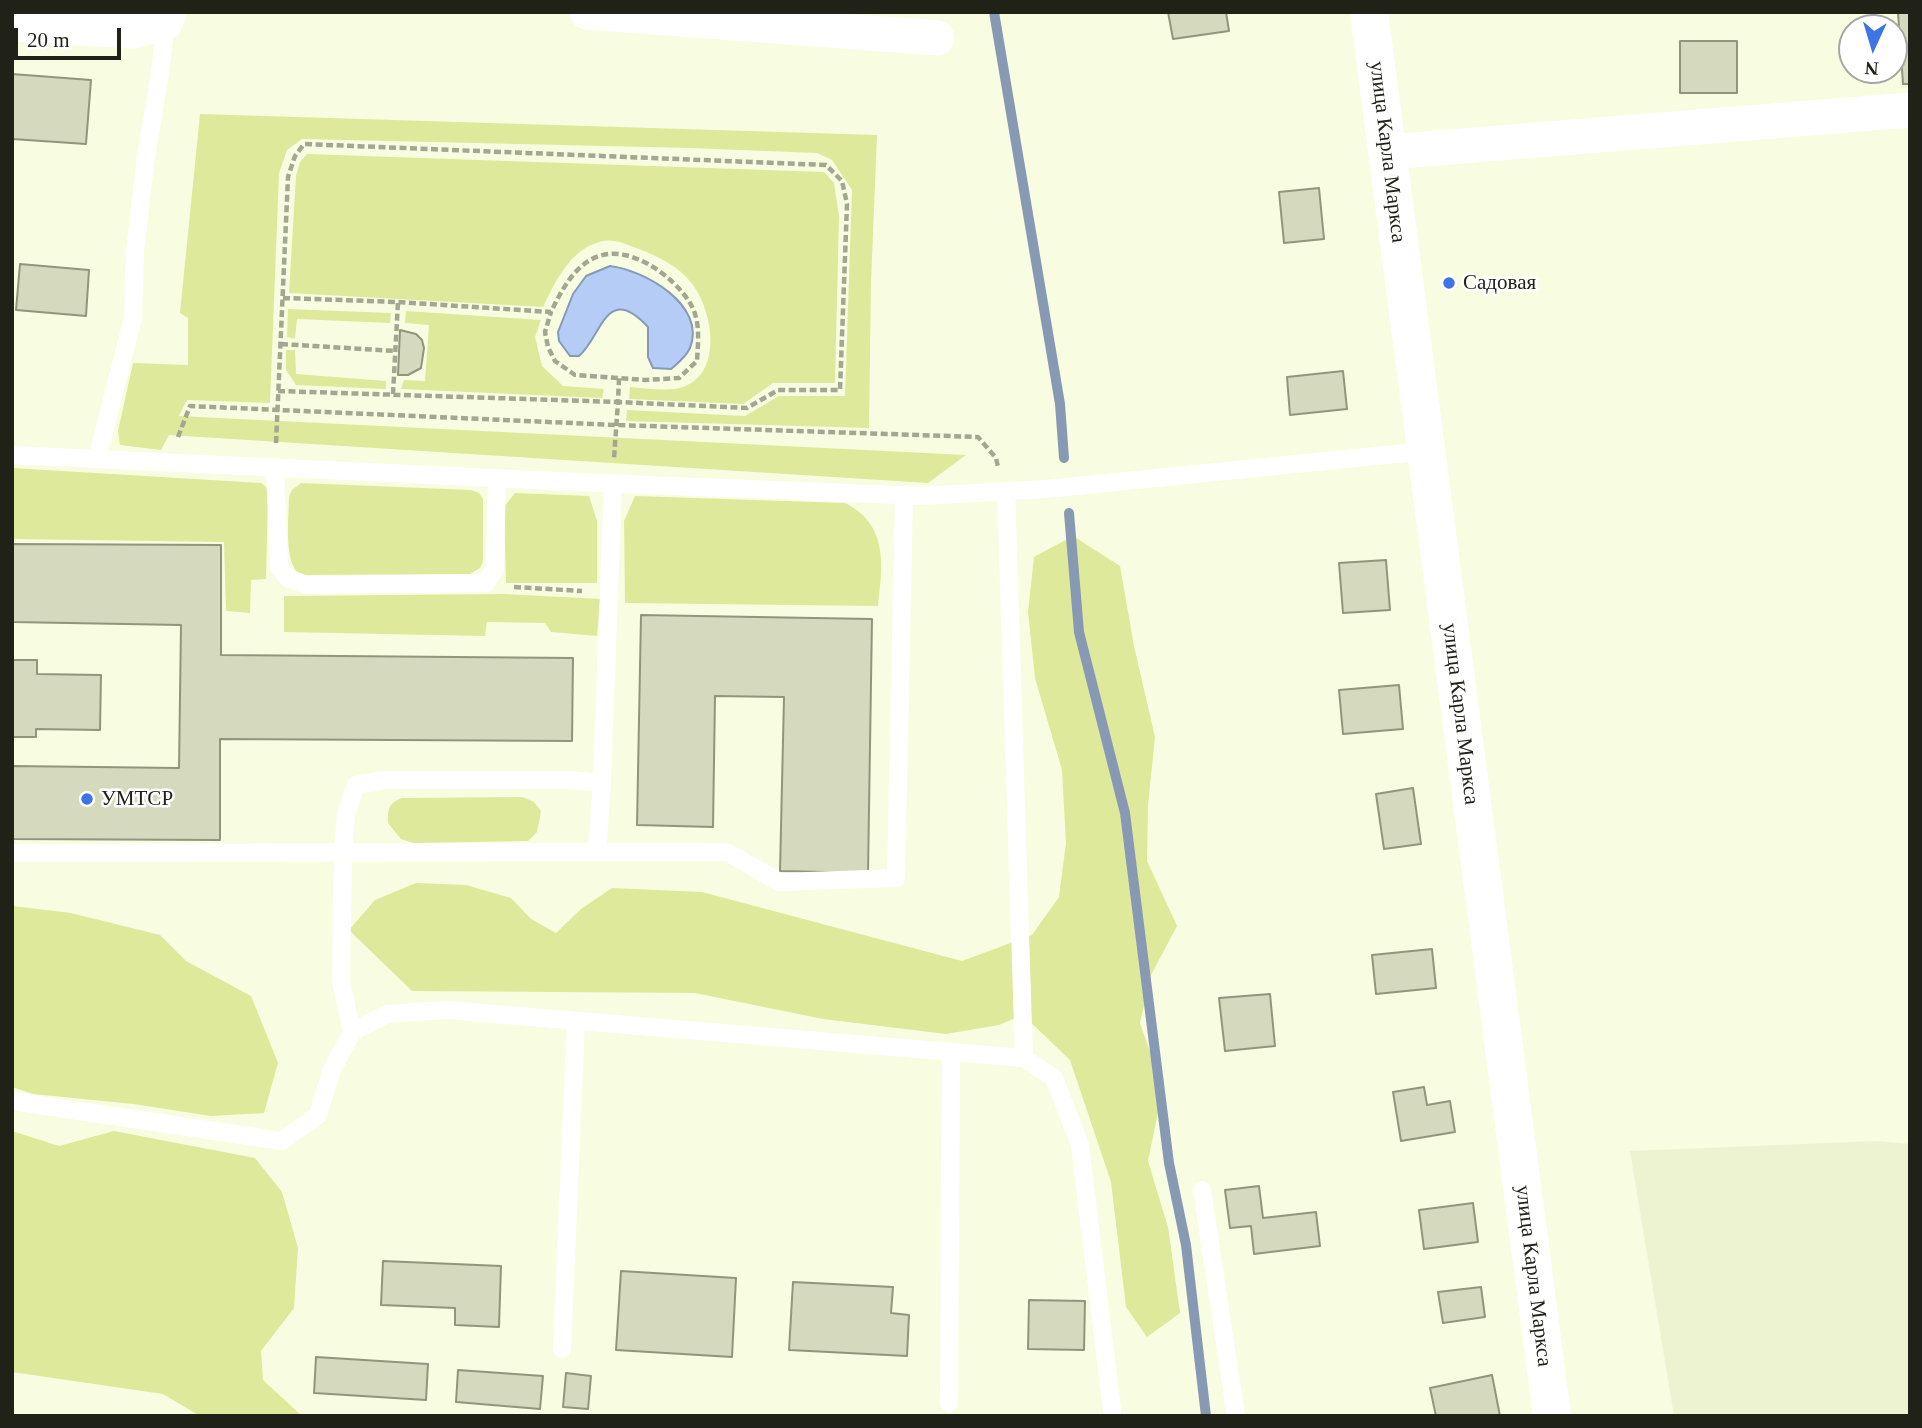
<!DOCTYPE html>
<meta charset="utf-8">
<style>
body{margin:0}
#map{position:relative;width:1922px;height:1428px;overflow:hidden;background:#f8fde1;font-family:"Times New Roman",serif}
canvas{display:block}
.frame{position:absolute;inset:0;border:14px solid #202218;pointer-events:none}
.north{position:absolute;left:1838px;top:14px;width:70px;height:70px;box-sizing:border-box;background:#fff;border:2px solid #a6a7a3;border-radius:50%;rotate:184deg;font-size:19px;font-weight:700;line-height:28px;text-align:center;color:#202218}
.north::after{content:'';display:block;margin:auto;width:24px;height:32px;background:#3f74e4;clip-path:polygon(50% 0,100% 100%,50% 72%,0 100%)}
.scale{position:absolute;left:14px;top:28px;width:107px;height:32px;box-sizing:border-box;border:4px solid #202218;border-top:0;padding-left:9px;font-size:21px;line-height:24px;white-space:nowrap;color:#202218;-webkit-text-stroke:5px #fff;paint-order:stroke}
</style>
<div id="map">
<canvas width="1922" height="1428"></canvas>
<div class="frame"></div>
<div class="north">N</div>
<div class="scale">20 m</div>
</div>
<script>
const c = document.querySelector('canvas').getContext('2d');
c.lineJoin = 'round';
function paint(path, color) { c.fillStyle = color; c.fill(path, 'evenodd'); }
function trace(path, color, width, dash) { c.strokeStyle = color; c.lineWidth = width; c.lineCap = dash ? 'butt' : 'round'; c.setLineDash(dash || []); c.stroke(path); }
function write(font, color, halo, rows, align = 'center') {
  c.font = font + ' "Times New Roman",serif'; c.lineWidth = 5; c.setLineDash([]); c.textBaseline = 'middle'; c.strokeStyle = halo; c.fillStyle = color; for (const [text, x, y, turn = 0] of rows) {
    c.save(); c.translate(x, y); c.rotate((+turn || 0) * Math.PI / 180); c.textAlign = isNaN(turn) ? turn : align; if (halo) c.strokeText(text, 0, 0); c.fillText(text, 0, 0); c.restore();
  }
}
paint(new Path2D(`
 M1876,1141L1910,1144V1416H1674L1630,1151Z`), '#edf3d0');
paint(new Path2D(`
 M200,114L877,135L871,282L869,428L626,421L627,410L745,416L779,396H845L852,190L832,160L817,153L690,148L302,139L287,150L279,173L270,403L187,400L179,416L966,455L928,483L169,435L161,450L120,445L118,431L133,363L188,365V318L180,313Z
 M307,154L824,172L834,183L839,216L835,383H773L743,404L629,399L630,387C646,388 668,392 683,387C723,373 713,312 693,285C679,266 658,256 636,248C617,241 610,237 591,245C567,256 554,285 543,307L289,293L296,176L300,162Z
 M288,309L391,313L390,323L297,319L295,339L287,337Z
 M406,311L541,320L535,337L542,366L563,386L604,389L602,398L401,389L404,380L425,381L429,325L405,323Z
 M286,350H295L296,374L386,381V389L296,385L286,370Z
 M12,468L261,483L266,487L268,494L266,579L251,580L250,613L226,611L224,542L12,539Z
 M301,483L471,490L479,493L483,499V562L480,568L470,574L300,575C283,562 289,517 289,497L292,490Z
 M515,493L589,496L597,521V583H506L504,507Z
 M635,496L845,503C888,524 883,565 878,606L625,603L624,521Z
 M1073,536L1120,566L1134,646L1155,737L1148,805L1147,861L1177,926L1151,975L1140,1023L1163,1089L1148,1161L1168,1227L1180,1313L1147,1337L1126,1307L1111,1182L1070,1060L1023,1015L999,1025L946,1034L823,1019L695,993L412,991L349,930L375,900L416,883L466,885L511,898L531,919L556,933L581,909L612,888L702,892L962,961L1032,935L1059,897L1066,843L1062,770L1035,678L1028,612L1034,557Z
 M504,594L600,599L597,636L551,632L545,623L487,622L485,636L284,632V596Z
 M523,797L534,802L541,811L537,832L528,841L413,843L401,839L388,823C388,809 388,803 402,798Z
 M12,906L71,913L160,935L186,961L251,996L278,1063L264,1113L211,1116L133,1104L33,1094L12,1087Z
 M12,1131L59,1146L114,1131L255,1158L282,1192L298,1248L294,1308L261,1351L263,1380L302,1416H200L163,1394L12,1372Z`), '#dee99b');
const water = new Path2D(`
 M610,266C644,270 707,305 690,348C686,357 678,363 671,369L653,368L648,357V327C606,282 602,336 579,356H570L559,341L558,332L573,294L586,276Z`);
paint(water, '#b5ccf7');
trace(water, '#8899b4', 2);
trace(new Path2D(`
 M994,12L1060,404L1064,458
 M1069,513L1079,632L1125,813L1169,1163L1186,1245L1206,1416`), '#8899b4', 10);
const building = new Path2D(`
 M1168,12H1226L1229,31L1173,39Z
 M1910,12V84H1903L1898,13Z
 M1680,41H1737V93H1680Z
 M12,74L91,80L86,144L12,139Z
 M1319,188L1324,239L1284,243L1279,192Z
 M20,264L89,270L86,316L16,310Z
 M400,330L416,334L422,340L424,348L421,368L408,375H398Z
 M1343,371L1347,409L1290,415L1287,377Z
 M12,544L221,545V655L573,658L572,741L220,739V840L12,839V766L179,768L181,625L12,622Z
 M1386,560L1390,610L1343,613L1339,563Z
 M641,615L872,619L868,873L780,871L784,697L715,696L713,827L637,825Z
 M12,660H37V674L101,675L100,730L36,729V737H12Z
 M1399,685L1403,729L1343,734L1339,690Z
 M1413,788L1421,844L1384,849L1376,794Z
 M1432,949L1436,988L1376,994L1372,955Z
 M1270,994L1275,1046L1225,1051L1219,998Z
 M1424,1087L1427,1105L1450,1101L1455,1132L1401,1141L1393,1092Z
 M1259,1186L1263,1218L1316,1212L1320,1246L1254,1254L1251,1226L1230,1228L1225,1190Z
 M1473,1203L1478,1242L1424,1249L1419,1210Z
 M383,1261L501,1266L499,1327L455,1325V1308L381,1305Z
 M621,1271L736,1278L732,1357L616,1350Z
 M793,1282L893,1287L891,1313L909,1315L907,1356L789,1350Z
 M1481,1287L1485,1317L1443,1323L1438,1292Z
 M1029,1300L1085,1301L1084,1350L1028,1349Z
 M316,1357L428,1364L426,1400L314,1393Z
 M458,1370L543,1376L540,1409L456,1402Z
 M566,1373L591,1376L588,1409L563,1407Z
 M1492,1375L1500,1416H1436L1430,1388Z`);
paint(building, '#d5d9be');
trace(building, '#91957c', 2);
trace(new Path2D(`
 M283,298L398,302L551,312C561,291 575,264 599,256C632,245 674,277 690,303C701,321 698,342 697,361L679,378L645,380L575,375L555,361L548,347L545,332L551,312
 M281,344L395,351
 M278,391L618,402L619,378
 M393,394L398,302
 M178,437L190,406L616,425L978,437L996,458L998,467
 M276,443L288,177L295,156L304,144L826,165L842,181L847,204L840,390H778L747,408L618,402L614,458
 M514,587L582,591`), '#a3a792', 4.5, [7, 3.5]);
trace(new Path2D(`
 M12,455L599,483L924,496L1046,489L1426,451
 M97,459L133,318L135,251L146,157L160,73L166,22
 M275,467L279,567L288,578L307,585L486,583L495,568L497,478
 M1006,491L1024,1058L1054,1078L1080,1145L1112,1410
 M602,783L613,484
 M12,853L727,852L779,882L896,878L904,495
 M352,1032L341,981L343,852L346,814L356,785L386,780H571L602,783L597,852
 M12,1101L282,1141L318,1115L331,1072L352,1032L387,1014L446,1010L1024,1058
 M1202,1190L1236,1416
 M562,1349L576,1021
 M949,1403L951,1052`), '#fff', 18);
trace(new Path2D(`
 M587,12L937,38
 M12,24L133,31L166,22L169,12
 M1387,152L1910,110`), '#fff', 35);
trace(new Path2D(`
 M1369,12L1552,1416`), '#fff', 38);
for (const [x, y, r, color] of [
 [1449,283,7,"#3f74e4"],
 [87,799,7,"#3f74e4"]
]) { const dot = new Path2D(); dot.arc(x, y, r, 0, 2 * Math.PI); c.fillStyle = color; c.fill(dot); trace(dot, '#fff', 2.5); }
write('21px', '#202218', '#fff', [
 ["улица Карла Маркса",1387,152,83],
 ["улица Карла Маркса",1460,714,83],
 ["улица Карла Маркса",1533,1276,83]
]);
write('21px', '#202218', '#fff', [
 ["Садовая",1463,283],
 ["УМТСР",101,799]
], 'left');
</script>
